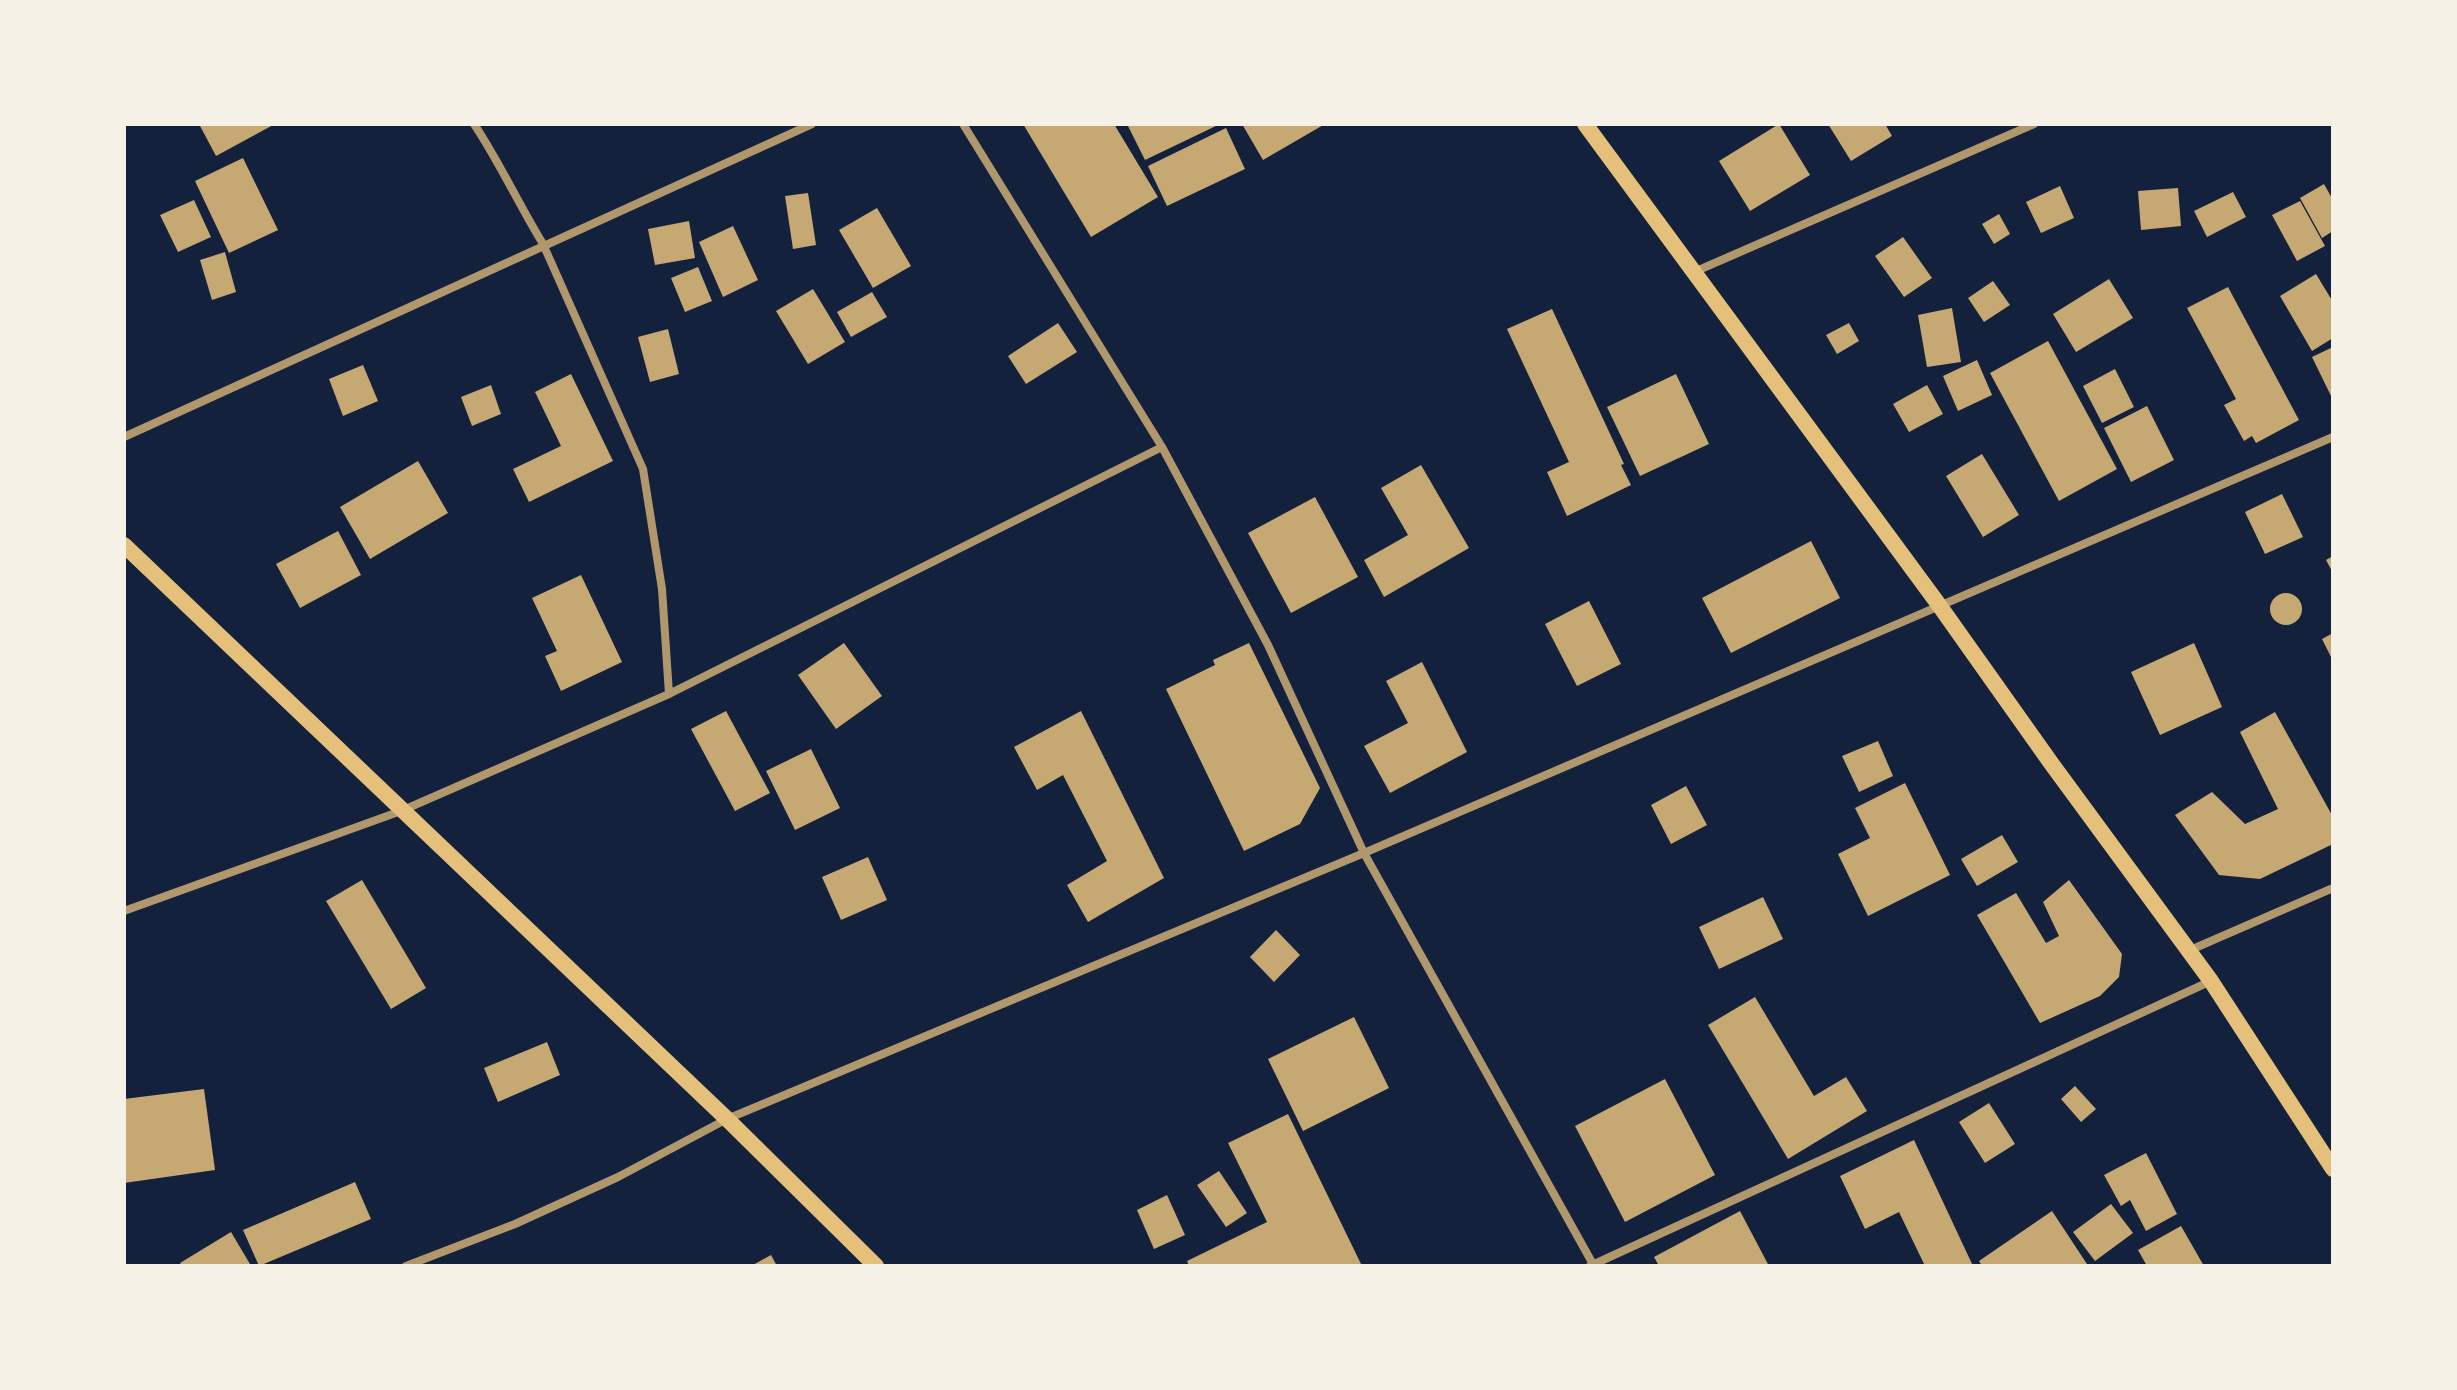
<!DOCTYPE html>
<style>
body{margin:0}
#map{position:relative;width:2457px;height:1390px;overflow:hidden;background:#14213d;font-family:"Titillium Web",sans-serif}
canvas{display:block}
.frame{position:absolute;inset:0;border:126px solid #f6f1e7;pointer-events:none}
</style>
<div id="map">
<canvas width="2457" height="1390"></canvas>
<div class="frame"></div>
</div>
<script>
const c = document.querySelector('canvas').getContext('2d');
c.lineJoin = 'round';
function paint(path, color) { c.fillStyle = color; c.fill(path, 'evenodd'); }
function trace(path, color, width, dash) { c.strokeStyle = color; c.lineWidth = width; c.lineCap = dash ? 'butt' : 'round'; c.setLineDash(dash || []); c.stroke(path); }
paint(new Path2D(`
 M199,124H275L216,156Z
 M1023,124H1114L1158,197L1091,237Z
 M1127,124H1220L1145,160Z
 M1242,124H1325L1263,160Z
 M1779,124L1810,175L1750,211L1719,161Z
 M1828,124H1885L1892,136L1851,161Z
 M1226,128L1245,169L1167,206L1148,166Z
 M243,158L278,230L229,253L195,181Z
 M2324,184L2333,200V231L2322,238L2300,198Z
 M2060,186L2074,218L2041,233L2026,202Z
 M2178,188L2181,226L2141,230L2138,191Z
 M2233,192L2246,217L2207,237L2194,211Z
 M808,193L816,245L793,249L785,196Z
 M194,200L211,237L178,252L160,215Z
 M2300,201L2325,246L2297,261L2272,215Z
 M877,208L911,266L873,288L839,230Z
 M1999,214L2010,234L1994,244L1982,224Z
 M689,221L695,258L655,265L648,229Z
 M733,226L758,280L723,297L699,242Z
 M1903,237L1932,278L1904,297L1875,256Z
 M225,252L236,292L212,300L200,260Z
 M698,267L712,301L685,312L671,278Z
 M2316,274L2333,302V338L2312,351L2280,296Z
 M2109,279L2133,318L2076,352L2053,314Z
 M1993,281L2010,305L1984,322L1968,298Z
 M2228,287L2299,420L2256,443L2252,436L2244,441L2224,405L2236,399L2187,308Z
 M813,289L845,342L808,364L776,311Z
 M872,292L887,317L851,337L837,312Z
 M1952,308L1961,362L1927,367L1918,315Z
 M1552,309L1624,464L1621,465L1631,485L1567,516L1547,472L1569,462L1507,329Z
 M1058,323L1077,352L1026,384L1008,356Z
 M1849,323L1859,341L1837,354L1826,335Z
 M668,329L679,374L650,382L638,337Z
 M2048,341L2117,469L2059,501L1990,373Z
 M2333,347V400L2312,357Z
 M1977,360L1992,395L1958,411L1943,376Z
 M363,365L378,401L343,416L329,379Z
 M2115,369L2134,407L2102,423L2083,386Z
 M571,374L613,461L529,502L513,469L561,446L535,392Z
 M1676,374L1709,444L1640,476L1607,407Z
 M491,385L501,414L472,426L461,397Z
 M1927,385L1943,414L1909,432L1893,404Z
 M2147,406L2174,460L2131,482L2104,428Z
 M1982,454L2019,515L1983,537L1946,476Z
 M418,461L448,513L370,559L340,507Z
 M1421,465L1469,548L1384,597L1364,560L1408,535L1381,488Z
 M2282,494L2303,537L2265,554L2245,512Z
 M1315,497L1358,577L1291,613L1248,533Z
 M338,531L361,575L300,608L276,564Z
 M1811,541L1840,598L1731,653L1702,598Z
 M2333,556V573L2326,560Z
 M581,575L622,662L561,691L545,656L557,651L532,598Z
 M2270 609a16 16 0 1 1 32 0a16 16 0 1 1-32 0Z
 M1589,601L1621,664L1577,686L1545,624Z
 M2333,633V661L2322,639Z
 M844,643L882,696L836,729L798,675Z
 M1249,643L1320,788L1300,824L1244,851L1166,689L1215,665L1213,660Z
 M2194,643L2222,707L2160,735L2131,672Z
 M1422,662L1467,752L1390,793L1364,746L1408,723L1386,681Z
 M726,711L770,793L735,811L691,729Z
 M1081,711L1164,878L1088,922L1067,885L1107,861L1063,775L1037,790L1014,747Z
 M2275,712L2333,817V844L2260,879L2219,875L2175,815L2212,792L2245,824L2278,809L2240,732Z
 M1878,741L1893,776L1859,792L1842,756Z
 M811,749L840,808L795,830L766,771Z
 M1905,783L1950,875L1868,916L1838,854L1870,838L1855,808Z
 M1686,786L1707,825L1671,844L1651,805Z
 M2002,835L2018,862L1977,886L1961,859Z
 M868,857L887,900L841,920L822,877Z
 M362,880L426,988L391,1009L326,901Z
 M2069,880L2122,954L2119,977L2100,996L2040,1023L1977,915L2016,893L2046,943L2059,936L2043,902Z
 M1763,897L1783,939L1719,969L1699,927Z
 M1276,930L1300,955L1274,982L1250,957Z
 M1755,997L1814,1096L1846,1077L1867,1111L1788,1159L1708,1025Z
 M1354,1017L1389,1088L1303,1131L1268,1059Z
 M547,1042L560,1075L498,1102L484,1068Z
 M1665,1079L1715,1175L1625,1222L1575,1126Z
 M2075,1086L2096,1109L2081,1122L2061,1099Z
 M204,1089L215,1170L124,1183V1099Z
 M1989,1103L2015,1144L1985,1163L1959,1122Z
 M1288,1114L1362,1266H1189L1187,1261L1267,1222L1228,1143Z
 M1914,1140L1973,1266H1925L1899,1212L1865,1229L1840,1176Z
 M2146,1153L2177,1214L2146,1231L2130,1200L2121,1206L2104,1175Z
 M1219,1171L1247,1213L1226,1227L1197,1185Z
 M355,1182L371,1219L259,1266L243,1230Z
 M1167,1195L1185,1235L1154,1249L1137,1210Z
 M2111,1204L2133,1233L2095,1261L2073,1232Z
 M1740,1211L1769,1266H1659L1654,1257Z
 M2052,1211L2087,1264L2084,1266H1982L1979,1261Z
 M2181,1226L2204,1266H2147L2138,1250Z
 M231,1232L250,1264L182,1266L180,1263Z
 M771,1255L777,1266H751Z`), '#c6a872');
trace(new Path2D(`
 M474,124C500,163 519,205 543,244L643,469L662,589L669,694
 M963,124L1162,447L1268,645L1364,853L1594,1266
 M1694,272L2034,124
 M124,437L812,124
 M124,911L401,811L669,694L1162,447
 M2188,951L2333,888
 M406,1266L515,1224L618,1177L727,1119L1364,853L2333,437
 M1590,1266L2211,981`), '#b1986c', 8);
trace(new Path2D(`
 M1585,124L1939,605L2051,763L2211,981L2333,1169
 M124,545L727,1119L876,1266`), '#e5c07b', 16);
</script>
